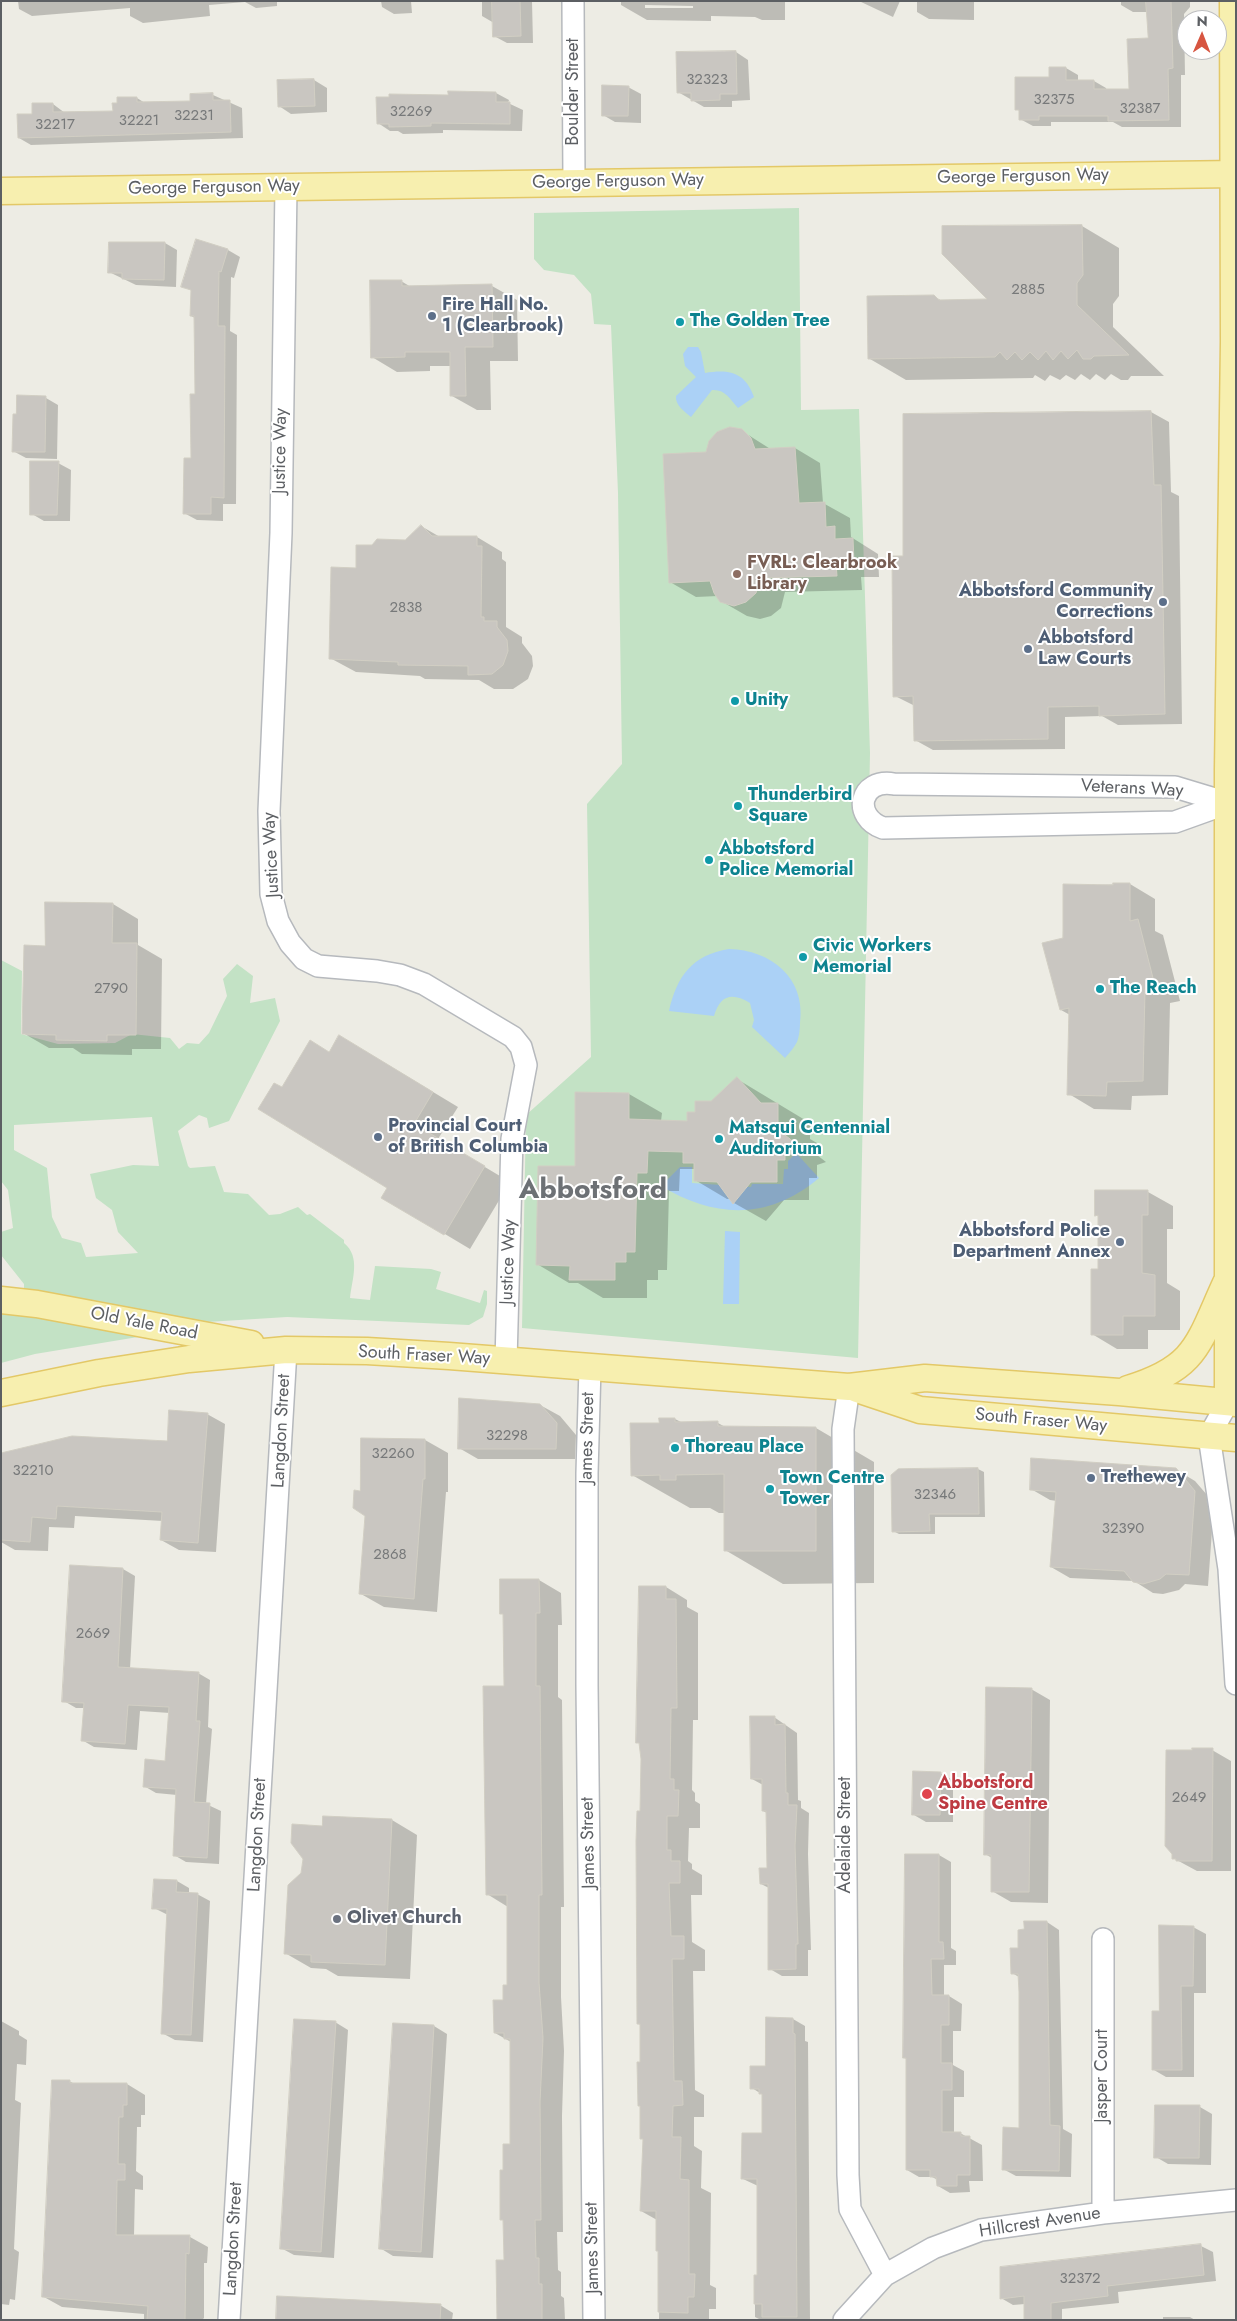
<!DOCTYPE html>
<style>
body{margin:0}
#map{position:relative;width:1237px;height:2321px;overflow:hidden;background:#edece4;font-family:Jost,sans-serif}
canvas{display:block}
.frame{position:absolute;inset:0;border:2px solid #5c5f63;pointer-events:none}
.north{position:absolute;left:1177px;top:10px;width:50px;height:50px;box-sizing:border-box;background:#fff;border:1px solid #bebfc1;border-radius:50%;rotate:1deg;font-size:14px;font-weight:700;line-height:20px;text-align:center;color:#5c5f63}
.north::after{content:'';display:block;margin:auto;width:18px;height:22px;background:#d75540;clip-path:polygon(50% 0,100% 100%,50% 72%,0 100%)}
</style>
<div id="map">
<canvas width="1237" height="2321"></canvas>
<div class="frame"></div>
<div class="north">N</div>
</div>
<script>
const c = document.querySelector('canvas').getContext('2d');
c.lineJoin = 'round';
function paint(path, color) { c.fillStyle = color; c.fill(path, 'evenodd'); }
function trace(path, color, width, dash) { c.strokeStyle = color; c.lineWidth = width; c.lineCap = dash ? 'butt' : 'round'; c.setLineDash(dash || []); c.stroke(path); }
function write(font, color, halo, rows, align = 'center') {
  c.font = font + ' Jost,sans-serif'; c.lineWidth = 4; c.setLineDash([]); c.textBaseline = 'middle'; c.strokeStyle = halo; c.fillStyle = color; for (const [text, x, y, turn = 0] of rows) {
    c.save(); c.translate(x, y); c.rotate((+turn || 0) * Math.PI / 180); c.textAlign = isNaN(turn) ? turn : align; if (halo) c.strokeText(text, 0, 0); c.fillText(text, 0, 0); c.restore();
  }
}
paint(new Path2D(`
 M799,208L801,410L859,409L870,753L858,1358L522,1328L526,1115L591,1057L587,804L622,764L618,493L611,325L594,324L591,294L574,275L544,270L534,259V213Z
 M1,960L22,971L21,1034L58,1044L115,1043L132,1034L170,1038L179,1049L187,1043L199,1044L209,1033L227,996L223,979L237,964L253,976L250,1003L275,998L280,1021L229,1121L209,1128L207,1118L199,1115L178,1131L188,1166L190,1168L215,1166L224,1192L248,1194L269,1215L280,1214L298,1207L307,1215L310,1214L344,1240V1243C361,1257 352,1279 350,1298L370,1300L375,1266L431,1269L441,1272L436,1289L480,1303L484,1290L487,1291V1304L483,1317L469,1325L287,1317L207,1322L24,1290V1284L1,1255V1232L13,1228L8,1190L1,1181ZM152,1117L159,1166L133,1165L90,1174L96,1198L112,1210L118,1232L138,1253L86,1257L81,1243L62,1238L52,1217L47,1168L14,1150V1125Z
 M1,1307L150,1335L35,1354L1,1363Z`), '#c3e2c5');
paint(new Path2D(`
 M688,347H698L701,352L705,373C729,369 745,372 754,397L738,408C730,399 725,389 712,390L691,417C684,411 675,405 676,396L696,377L685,366L683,354Z
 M729,949C771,950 806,978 800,1023C800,1029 799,1037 797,1042C794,1048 789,1053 785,1058L752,1027L754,1020L750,1003C732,992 720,995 714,1016L669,1011C677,976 692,955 729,949Z
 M796,1153L819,1178C769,1220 716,1219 661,1186L680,1167H692V1183L751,1187L752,1184H783L784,1169H788V1161Z
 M725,1231L740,1232L739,1304H723Z`), '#abd1f6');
paint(new Path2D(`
 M18,1H277V6L256,8L245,2L209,5L210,16L143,23L130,16V8L32,16L19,9Z
 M381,1H411L412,13L394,14L382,7Z
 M482,1H532L533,43H507L494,36V23L482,16Z
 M621,1H785V20H762L755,17L711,16V21L647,20L621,5ZM645,5L693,6V8H645Z
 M859,1H900L893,17Z
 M917,1H974V20L929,19L917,12Z
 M1121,1H1190V7L1184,14L1185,75H1181V127H1122L1113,122H1051V126H1033L1020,119V111L1016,109L1051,78L1066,68L1078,75V81H1094L1106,88L1107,91L1130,90L1149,40L1148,12H1133L1121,5Z
 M736,52L748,60L750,100L732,101V107H704L678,92Z
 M314,80L327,88V112L291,114L279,106Z
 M628,87L641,94V123L615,122L603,115Z
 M449,92L496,93L509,100L508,103L523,110L522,131L443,130V133L403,134L398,131H390L378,123L449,96Z
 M213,95L242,108L243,138L31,145L19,138L33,115L53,104L65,113L114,112L137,98L145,103L191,102Z
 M1082,226L1119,248V296L1113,304V327L1164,376H1131L1128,380H1121L1111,374L1105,380L1096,374L1090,380L1081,374L1075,380L1066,375L1060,380L1050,375L1045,381L1035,375L1033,378L906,380L870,359L934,296L942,301H990Z
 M197,241L228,250L240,257L234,278L231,277L230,331L237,335L236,504H223V521L197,520L184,513L192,460L197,395L195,318L191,316L192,291L183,286Z
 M165,243L177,250L176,287L136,285L109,272Z
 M401,281L411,287L492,286L517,300L518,361H490L491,410H477L452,396L451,366H430V371L397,372L372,357Z
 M46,398L58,405L57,459L26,458L13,451Z
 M1151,412L1169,422L1171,492L1179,496L1182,724L1118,725L1102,716L1065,717V749L933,750L915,740V706L895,696L905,557Z
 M742,431L772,450L795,448L820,463L823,503L850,518L851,537L878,554L879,577H861L862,590L785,592L781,608L771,616L760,619L747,616L721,601L718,596L696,597L670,582L707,453Z
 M58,463L71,470L70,521H44L32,514Z
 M421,526L440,537H477L502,552V559L506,562V627L522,637V643L532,656L533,666L528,679L513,689H494L479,680L425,679L420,676L356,672L330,658L357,569L372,546L405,541Z
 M1130,884L1155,899V931L1163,935L1180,1001L1170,1003L1168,1095L1132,1096L1131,1110L1094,1109L1069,1094L1070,1015L1061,1010L1064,886Z
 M113,904L138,919V945L162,959L161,1049H132V1055L82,1054L73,1048H49L23,1033Z
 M365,1051L458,1107L438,1139L510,1182L470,1249L383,1197L388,1187L282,1089L330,1053Z
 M737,1079L810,1123V1139L817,1143V1155L826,1162L817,1165V1178H809V1200H784L766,1221L734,1203L731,1199H727L695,1180V1169H680L679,1191H669L667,1270H658V1280H647V1298H603L578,1283H569L537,1264L576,1168L577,1094H629L662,1113L661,1121L688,1122Z
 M1148,1192L1173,1206V1229H1167V1283L1180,1291V1330H1148V1349H1117L1092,1334L1099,1270V1217L1096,1215Z
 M540,1405L560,1416L576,1435L575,1459H478L459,1448Z
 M207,1414L225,1424L216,1552L179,1550L161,1540L163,1521L75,1516L74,1528L49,1527L48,1551L15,1550L1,1542V1459L168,1442Z
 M675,1419L683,1423H718L727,1428H816L874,1462V1583L783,1584L725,1550V1513H719L710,1508H690L632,1475Z
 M425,1440L448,1453V1492H446L437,1612L384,1607L361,1594L366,1516L361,1493Z
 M978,1469L984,1472L985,1517H935V1534H899L893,1531L899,1470Z
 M1175,1469L1195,1481L1214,1503L1208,1586L1185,1584L1179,1590L1163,1594L1153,1593L1134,1581L1070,1578L1051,1567L1057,1501L1050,1500L1031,1489Z
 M72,1566L123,1569L135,1576L130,1669L198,1673L210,1680L208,1727L212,1729L206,1804L221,1811L219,1864L186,1862L174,1855L177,1795L156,1793L144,1786L166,1762L170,1713L140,1711L137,1750L94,1747L82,1740L85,1708H76L64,1701Z
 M539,1580L561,1593L562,1625H558V1697L562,1700L564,1907H561V1997L564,2051L562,2116L563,2232H557L558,2270L561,2272V2296L564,2298L565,2320H497L505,2261L504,2171L511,2145V2042L495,2033L508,1986V1907L487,1894L505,1687Z
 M666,1587L687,1600V1607L698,1613V1720H693L692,1790L695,1793V1801L700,1804V1828H689L688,1861L692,1864V1869L702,1875V1895H691L692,1942L705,1950V1971H693L695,2090L704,2095V2117H694V2146L702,2151L701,2188L711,2193L710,2285L716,2288V2309H709V2320H659L660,2251L657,2220L641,2211L644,2140L641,2138L639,2063H641V2025L638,2024L642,1759L641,1744L637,1742Z
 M1031,1689L1050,1700L1048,1903L1011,1902L992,1891V1858L985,1854Z
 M774,1717L797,1733L798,1800L801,1801V1808L809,1813L808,1854L811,1950H808V1976H782L770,1969L769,1888L761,1884L768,1869L767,1813L763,1811V1785L752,1779Z
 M1212,1750L1231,1761V1871H1197L1173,1858Z
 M940,1773L953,1780V1822H926L914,1815Z
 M324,1817L392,1820L417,1835L410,1979L338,1976L326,1969L311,1968L285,1953L323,1828Z
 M939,1855L951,1862V1948L956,1951V1965H944V1996H949L962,2004L961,2031H953V2065L964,2071V2097H954V2133H960L982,2145L983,2181H969L970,2192L950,2193L938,2186V2180L932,2177H919L907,2170V2059L904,2058Z
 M177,1881L189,1888V1894H197L210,1901L203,2042L175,2040L162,2033L168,1915L154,1908Z
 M1047,1922L1059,1930L1063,2129L1072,2134L1071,2177L1016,2176L1003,2169L1020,2129L1019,1977L1012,1973L1020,1949Z
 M1193,1927L1206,1934V1993H1194V2077H1166L1154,2070L1160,2012Z
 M793,2019L805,2026V2041L808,2042L810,2320H761L755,2317V2277H759L758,2186L743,2179L763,2135V2095L752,2088L766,2068Z
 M1,2021L19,2031V2035L27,2040L26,2065L17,2064L15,2100L21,2103L14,2249L19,2252L15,2300L10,2299L9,2305L1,2304Z
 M335,2022L348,2030L334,2258L294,2255L281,2248Z
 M394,2024L434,2026L447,2034L433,2258L393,2256L380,2248Z
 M69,2081L75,2084H127L145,2095V2115H141V2127H137L136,2171L143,2176V2190L135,2189L134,2236L190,2237L208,2247L207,2263H204V2318L202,2320H144V2314L62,2307L44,2297Z
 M1200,2107L1212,2114L1211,2165L1168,2164L1156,2157Z
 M1201,2246L1213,2252L1216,2281L1118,2292L1119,2303L1062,2309V2320H1025V2304L1013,2305L1001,2298Z
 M440,2305L453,2313L452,2320H277Z
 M1163,2317H1190L1195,2320H1163Z`), '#0003');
const building = new Path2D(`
 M492,1H520L521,36L493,37Z
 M1146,1H1171L1173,68L1168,69L1169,120L1108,121V116H1039V120H1019V110H1015V77H1049V67H1066V80H1094V89H1129L1127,39L1148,38Z
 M736,51L737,94H720V100L691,101V93H677L676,52Z
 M314,79L315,106L278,107L277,80Z
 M602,85L629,86L628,116H602Z
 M448,91L496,92V102H510V124L431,123V126L389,127V124H377L376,97H389V94L448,95Z
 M213,93V100H230L231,132L18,138L17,114H32V103H53V112L113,111L112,103H117V97H137V102L190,101V94Z
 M1082,225L1083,275L1077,283V305L1129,355L1094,356L1091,359H1083L1077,350L1068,359L1061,351L1053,360L1046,351L1038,360L1030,352L1022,360L1015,352L1007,360L1000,352L995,357L868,359L867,296L934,295L939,300L987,299L942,254V226Z
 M196,239L228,249L221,272L219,271L218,326H225L224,498L211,497V514H183L184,458H191L190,394H195L194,316H190L191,290L181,287Z
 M109,242H165L164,280L122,279V273H108Z
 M370,280H402V286L492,284L493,347H465L466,396H450V352H405V357L371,358Z
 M17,395L46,396L45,452H12L13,414H16Z
 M1151,411L1154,485H1161L1165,714L1099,716V706L1048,707V739L914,741L913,696L893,697L892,556H903V414Z
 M730,427L742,429L751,438L755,449L795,447L799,503L825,502L826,527L835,526V539L853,538L854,563H836L837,576L760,578L756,593L746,602L734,606L720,602L714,593L710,581L669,583L663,454L706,452L709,441L717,432Z
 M30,461H59L57,515H30Z
 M421,525L432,536H477V546H482L481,617H484V621H497V627L507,640L508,651L503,665L492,674L468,675V666L398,665V662L329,659L331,567L356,568V545H372L377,539L405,540Z
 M1113,883H1130V921L1138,919L1155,986L1145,989L1143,1081L1107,1082L1106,1096L1067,1095L1069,1008L1060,1010L1042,943L1063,938V884L1113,885Z
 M45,902L113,903L112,943H137L136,1035H107V1041L56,1040V1035L22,1034L24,945L45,946Z
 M339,1035L433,1092L414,1124L485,1166L444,1235L381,1198L387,1188L258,1109L274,1083L282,1087L310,1040L329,1052Z
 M737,1077L761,1103H778V1123H785V1135L795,1143L785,1147V1160H777V1182H751L733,1204L717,1182L694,1181V1163H683V1152L648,1151L647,1173H637L635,1252H626V1262H615V1280H569L570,1266L536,1265L538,1166H575V1092L629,1093V1119L687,1121V1112H695V1101H711Z
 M1095,1190H1148V1215H1142V1273L1155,1275V1316H1123V1335H1091V1269H1098V1215L1095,1216Z
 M459,1398L540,1404L557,1423L556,1449H458Z
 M169,1410L208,1413L198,1543L160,1540L162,1512L57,1506L56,1519L32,1517L30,1542L1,1540V1453L72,1436L167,1441Z
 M659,1418H675V1422L718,1421V1426L816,1427V1551H724V1474L676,1475V1480H660V1475L631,1476L630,1423H659Z
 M361,1438L425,1439V1479H423L414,1599L359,1594L365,1516L353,1508L354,1490L360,1491Z
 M1031,1458L1176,1468L1195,1491L1189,1575L1166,1574L1160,1579L1143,1584L1133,1582L1124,1571L1050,1567L1056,1492L1030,1490Z
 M978,1468L979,1514H929L930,1531L892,1532L891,1475L898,1469Z
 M70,1565L123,1568L118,1667L199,1672L196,1721H200L194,1802L210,1803L207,1858L173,1856L176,1789L143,1787L145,1759L165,1761L169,1707L128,1705L125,1744L81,1741L84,1703L62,1702Z
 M500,1579H539L540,1613H536V1686H540L542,1895H539V1983L543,2038L540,2102L541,2220H535L536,2258H539V2284H542V2320H497L496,2260H504L503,2220H500V2170H503V2144H510V2039H504V2033H494L493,2000H503V1985H507V1895H486L483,1686H504L503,1614H500Z
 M639,1586H666V1599H676L677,1708H671L670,1779H674V1790H679L678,1816H667V1850H671V1861H680V1883H669L671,1936H684V1959H672L674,2081H682L683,2105L673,2106L672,2137H681L680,2179L689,2180V2274H695L694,2297H688V2313L658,2312V2251H656V2211H640L643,2139H640V2106H638L637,2062H640V2024H637L636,1841L637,1811H640L641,1759L639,1743H636Z
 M986,1687L1032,1688L1029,1892H991V1855H984Z
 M750,1716H775V1725L785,1724L786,1793H788V1805H797L795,1846L798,1944H796V1969L768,1970V1884H760L759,1868H767L766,1811H762V1779H751Z
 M1192,1748H1213L1212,1861H1176V1859H1172V1854L1165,1846L1166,1750H1192Z
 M913,1771L941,1772L940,1815H912Z
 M323,1816L392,1819L385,1965L311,1962V1955L284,1954L288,1885L301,1873L303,1859L291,1843L292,1824L322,1826Z
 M905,1854H939V1942H943L944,1959H931L932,1995H949V2025H941V2063H952V2090H942V2132H961V2136H970V2175H957V2186H937L936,2177H930V2170H906V2058H903Z
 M154,1879L177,1880L176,1892L198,1893L191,2035L161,2034L167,1909H152Z
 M1024,1921H1047L1050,2125L1060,2126L1059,2171L1002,2170L1003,2127L1019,2128V1992L1018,1974H1011L1010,1948H1018V1930L1024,1929Z
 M1159,1925L1194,1926L1193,1986H1181L1182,2070H1152V2011H1159Z
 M766,2017L793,2018V2033L795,2034L797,2317H762V2304H754V2275H757V2179H741L742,2133H762V2094H759V2089H750V2066H765Z
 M294,2019L336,2021L321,2252L280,2249Z
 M393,2023L434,2025L421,2252L379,2249Z
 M52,2080H70V2083H127V2105H123V2117H119L118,2164H125V2180H117L116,2235H190L189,2254L186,2253L185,2320H147L148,2306L42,2297Z
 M1155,2105H1200L1199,2158H1154Z
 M1201,2244L1204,2275L1107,2286L1108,2296L1051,2303V2320H1024V2296L1000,2299V2267Z
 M277,2296L441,2304L440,2320H276Z`);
paint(building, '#c9c6c1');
trace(building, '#d1cec3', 1);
const minor = new Path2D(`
 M573,1L574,183
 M286,187L281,533L269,811L271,894L278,921L290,943L304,959L318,966L377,971L400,975L424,984L513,1037L521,1047L526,1065L512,1139L506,1361
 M1228,803L1175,822L883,828C852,817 859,778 894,784L1175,787L1228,803H1236
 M590,1367L587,1473V1685L594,2320
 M849,1387L843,1429L848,2175L850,2209L885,2275
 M1228,1402L1209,1436L1229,1569L1236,1684
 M1103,1939V2213
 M229,2320L286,1350
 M844,2320L885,2275L933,2248L981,2230L1103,2213L1236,2200`);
const major = new Path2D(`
 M1,191L1236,174
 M1,1300L37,1304L251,1344
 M857,1389L920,1410L1236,1438
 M1128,1389C1197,1368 1198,1344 1226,1283
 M1,1393L99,1373L189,1359L286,1350L367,1351L449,1356L849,1387L925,1378L1119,1392L1236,1403
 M1228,1402V769L1234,342L1233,1`);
trace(minor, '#b6b9bd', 24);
trace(major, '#e3c867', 29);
trace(minor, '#fff', 21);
trace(major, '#f7efaf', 26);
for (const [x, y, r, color] of [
 [432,316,5,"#5c6f8a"],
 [680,322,5,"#0f9aa8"],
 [737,574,5,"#8d6e63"],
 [1163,602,5,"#5c6f8a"],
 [1028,649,5,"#5c6f8a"],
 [735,701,5,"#0f9aa8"],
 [738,806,5,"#0f9aa8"],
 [709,860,5,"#0f9aa8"],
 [803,957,5,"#0f9aa8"],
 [1100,989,5,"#0f9aa8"],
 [378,1137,5,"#5c6f8a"],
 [719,1139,5,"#0f9aa8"],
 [1120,1242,5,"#5c6f8a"],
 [675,1448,5,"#0f9aa8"],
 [1091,1478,5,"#5c6f8a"],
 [770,1489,5,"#0f9aa8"],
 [927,1794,6,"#e0444e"],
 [337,1919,5,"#6b7280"]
]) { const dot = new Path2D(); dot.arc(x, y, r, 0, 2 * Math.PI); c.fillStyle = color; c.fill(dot); trace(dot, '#fff', 2); }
write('15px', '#77797a', null, [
 ["32323",707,80],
 ["32375",1054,100],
 ["32387",1140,109],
 ["32269",411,112],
 ["32231",194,116],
 ["32221",139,121],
 ["32217",55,125],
 ["2885",1028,290],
 ["2838",406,608],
 ["2790",111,989],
 ["32298",507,1436],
 ["32260",393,1454],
 ["32210",33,1471],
 ["32346",935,1495],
 ["32390",1123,1529],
 ["2868",390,1555],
 ["2669",93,1634],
 ["2649",1189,1798],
 ["32372",1080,2279]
]);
write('18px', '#5c5f63', '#fff', [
 ["Boulder Street",574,92,-90],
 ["George Ferguson Way",1023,177,-1],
 ["George Ferguson Way",618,182,-1],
 ["George Ferguson Way",214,188,-1],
 ["Justice Way",281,451,-89],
 ["Veterans Way",1132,789,3],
 ["Justice Way",272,855,-93],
 ["Justice Way",509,1262,-88],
 ["Old Yale Road",144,1324,11],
 ["South Fraser Way",424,1356,3],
 ["South Fraser Way",1041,1421,5],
 ["Langdon Street",282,1431,-87],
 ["James Street",588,1438,-89],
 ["Langdon Street",258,1835,-87],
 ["Adelaide Street",846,1835,-90],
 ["James Street",589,1843,-91],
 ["Jasper Court",1103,2076,-90],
 ["Hillcrest Avenue",1040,2223,-9],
 ["Langdon Street",234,2239,-87],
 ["James Street",593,2248,-91]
]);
write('bold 18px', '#4e5e75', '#fff', [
 ["Fire Hall No.",442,306],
 ["1 (Clearbrook)",442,327],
 ["Abbotsford Community",1153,592,"right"],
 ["Corrections",1153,613,"right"],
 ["Abbotsford",1038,639],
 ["Law Courts",1038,660],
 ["Provincial Court",388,1127],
 ["of British Columbia",388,1148],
 ["Abbotsford Police",1110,1232,"right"],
 ["Department Annex",1110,1253,"right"],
 ["Trethewey",1101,1478]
], 'left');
write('bold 18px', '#0d838f', '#fff', [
 ["The Golden Tree",690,322],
 ["Unity",745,701],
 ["Thunderbird",748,796],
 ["Square",748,817],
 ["Abbotsford",719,850],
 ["Police Memorial",719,871],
 ["Civic Workers",813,947],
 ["Memorial",813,968],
 ["The Reach",1110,989],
 ["Matsqui Centennial",729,1129],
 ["Auditorium",729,1150],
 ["Thoreau Place",685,1448],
 ["Town Centre",780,1479],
 ["Tower",780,1500]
], 'left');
write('bold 18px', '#785e54', '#fff', [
 ["FVRL: Clearbrook",747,564],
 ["Library",747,585]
], 'left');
write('bold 18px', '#be3a42', '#fff', [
 ["Abbotsford",938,1784],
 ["Spine Centre",938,1805]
], 'left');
write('bold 18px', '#5b616d', '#fff', [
 ["Olivet Church",347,1919]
], 'left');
write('bold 28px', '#6d7175', '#fff', [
 ["Abbotsford",593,1191]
]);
</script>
